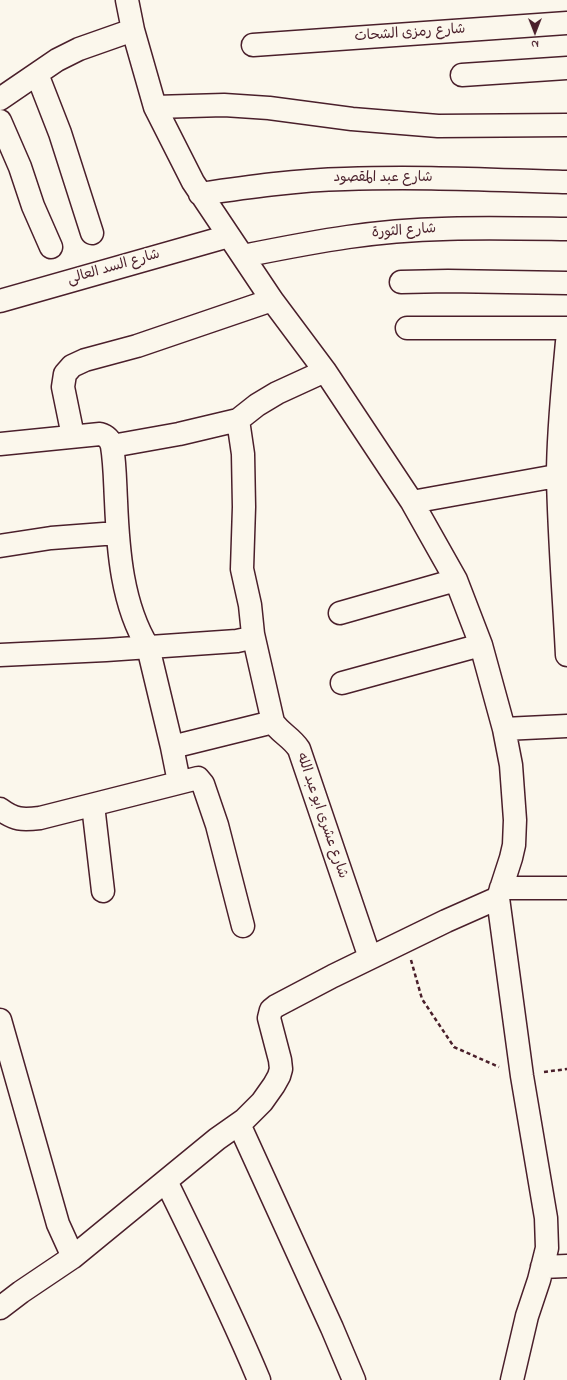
<!DOCTYPE html>
<meta charset="utf-8">
<style>
body{margin:0}
#map{position:relative;width:567px;height:1380px;overflow:hidden;background:#fbf7ec;font-family:"Indie Flower",sans-serif}
canvas{display:block}
.north{position:absolute;left:515px;top:12px;width:40px;height:40px;-webkit-text-stroke:3px #fbf7ec;paint-order:stroke;rotate:180deg;font-size:11px;font-weight:700;line-height:16px;text-align:center;color:#4a1f2b}
.north::after{content:'';display:block;margin:auto;width:14px;height:18px;background:#4a1f2b;clip-path:polygon(50% 0,100% 100%,50% 72%,0 100%)}
</style>
<div id="map">
<canvas width="567" height="1380"></canvas>
<div class="north">N</div>
</div>
<script>
const c = document.querySelector('canvas').getContext('2d');
c.lineJoin = 'round';
function trace(path, color, width, dash) { c.strokeStyle = color; c.lineWidth = width; c.lineCap = dash ? 'butt' : 'round'; c.setLineDash(dash || []); c.stroke(path); }
function write(font, color, halo, rows, align = 'center') {
  c.font = font + ' "Indie Flower","Playpen Sans Arabic",sans-serif'; c.lineWidth = 3.5; c.setLineDash([]); c.textBaseline = 'middle'; c.strokeStyle = halo; c.fillStyle = color; for (const [text, x, y, turn = 0] of rows) {
    c.save(); c.translate(x, y); c.rotate((+turn || 0) * Math.PI / 180); c.textAlign = isNaN(turn) ? turn : align; if (halo) c.strokeText(text, 0, 0); c.fillText(text, 0, 0); c.restore();
  }
}
const minor = new Path2D(`
 M127,0L133,30L155,107L193,182L272,300L325,371L412,502L456,580L481,645L504,729L511,765L515,820L514,845L511,858L498,898L522,1076L546,1218L547,1248L539,1280L527,1316L512,1380
 M253,45L567,23
 M37,74L60,133L92,233
 M462,75L567,68
 M0,99L57,60L79,49L133,30
 M155,107L224,105L269,108L352,119L438,126L567,125
 M0,121L20,167L33,206L51,247
 M200,194C248,187 297,180 345,179C419,176 493,180 567,182
 M243,256C278,249 313,242 348,237C420,226 494,228 567,229
 M401,282L448,281L567,283
 M0,301L229,236
 M407,328H567
 M567,342C563,386 558,431 558,476C559,535 564,595 567,655
 M73,436L63,387L65,374L72,366L85,360L137,346L272,300
 M0,444L100,434C107,436 110,439 112,446C115,464 115,483 116,501C118,550 122,605 148,647L172,747L179,782
 M112,446L179,434L238,420L257,405L277,393L325,371
 M412,502L567,474
 M0,546L51,538L117,533
 M340,613L456,580
 M253,634L273,722C280,733 291,737 299,749L370,958
 M0,655L106,650L237,641L246,639L253,634L250,605L242,569L244,507L243,454L238,420
 M342,683L481,645
 M504,729L567,726
 M172,747L273,722
 M93,805L103,891
 M0,809C15,820 22,820 40,818L198,778L203,784L217,825L243,926
 M501,888H567
 M0,1020L58,1224L73,1257
 M239,1124L332,1328L354,1380
 M166,1181C198,1247 231,1312 259,1380
 M542,1267L567,1266
 M0,1308L21,1292L73,1257L217,1139L244,1120L262,1102L274,1085L279,1076L281,1069L280,1060L269,1018L271,1010L276,1006L333,976L446,921L498,898`);
trace(minor, '#4a1f2b', 25);
trace(new Path2D(`
 M411,960L422,999L454,1047L499,1067
 M544,1072L567,1069`), '#4a1f2b', 2.5, [4, 3]);
trace(minor, '#fbf7ec', 22);
write('14px', '#4a1f2b', '#fbf7ec', [
 ["شارع رمزى الشحات",410,34,-4],
 ["شارع عبد المقصود",383,179],
 ["شارع الثورة",404,232,-4],
 ["شارع السد العالى",114,268,-16],
 ["شارع عشرى ابو عبد الله",321,816,71]
]);
</script>
